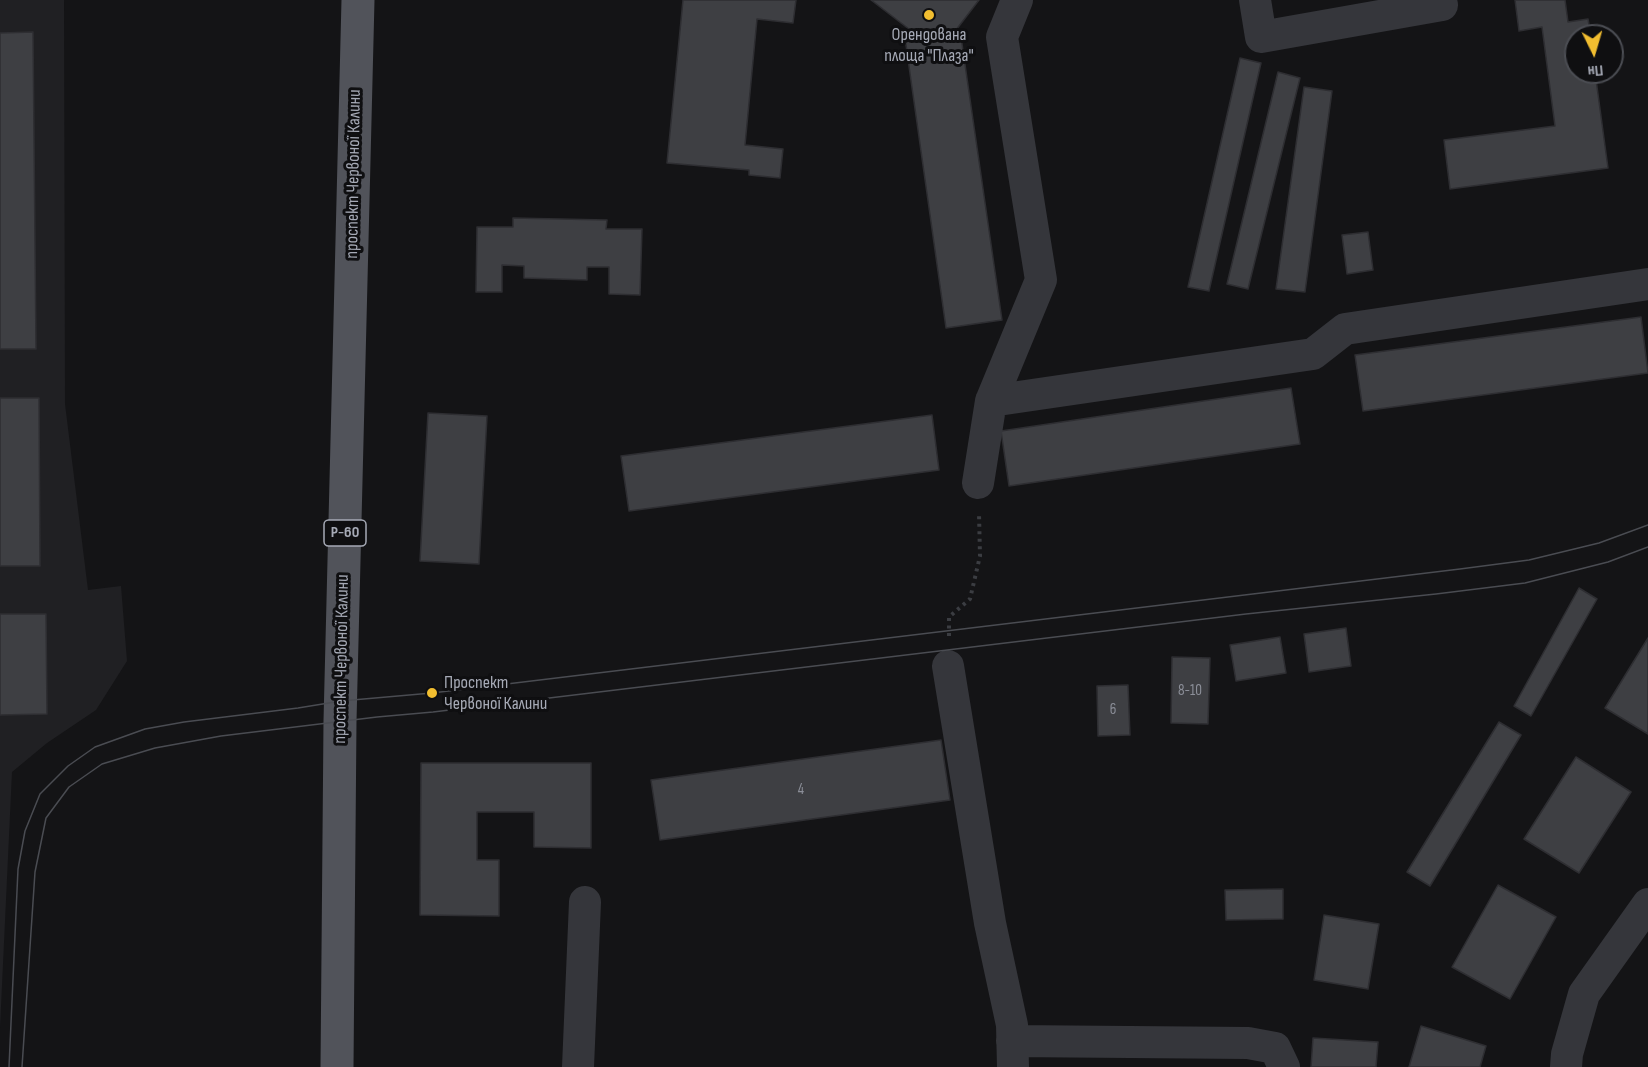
<!DOCTYPE html>
<meta charset="utf-8">
<style>
body{margin:0}
#map{position:relative;width:1648px;height:1067px;overflow:hidden;background:#141416;font-family:"Sofia Sans Condensed",sans-serif}
canvas{display:block}
.north{position:absolute;left:1564px;top:24px;width:60px;height:60px;box-sizing:border-box;background:#0f0f11;border:2px solid #4b4d53;border-radius:50%;rotate:175deg;font-size:16px;font-weight:700;line-height:24px;text-align:center;color:#a6aab6}
.north::after{content:'';display:block;margin:auto;width:21px;height:27px;background:#f2be30;clip-path:polygon(50% 0,100% 100%,50% 72%,0 100%)}
</style>
<div id="map">
<canvas width="1648" height="1067"></canvas>
<div class="north">Пн</div>
</div>
<script>
const c = document.querySelector('canvas').getContext('2d');
c.lineJoin = 'round';
function paint(path, color) { c.fillStyle = color; c.fill(path, 'evenodd'); }
function trace(path, color, width, dash) { c.strokeStyle = color; c.lineWidth = width; c.lineCap = dash ? 'butt' : 'round'; c.setLineDash(dash || []); c.stroke(path); }
function write(font, color, halo, rows, align = 'center') {
  c.font = font + ' "Sofia Sans Condensed",sans-serif'; c.lineWidth = 6; c.setLineDash([]); c.textBaseline = 'middle'; c.strokeStyle = halo; c.fillStyle = color; for (const [text, x, y, turn = 0] of rows) {
    c.save(); c.translate(x, y); c.rotate((+turn || 0) * Math.PI / 180); c.textAlign = isNaN(turn) ? turn : align; if (halo) c.strokeText(text, 0, 0); c.fillText(text, 0, 0); c.restore();
  }
}
paint(new Path2D(`
 M0,0H64L65,404L88,590L121,586L127,661L96,710L47,743L12,772L0,1028Z`), '#202023');
const building = new Path2D(`
 M683,0H796L793,23L757,19L745,145L783,149L780,178L749,175V170L667,163Z
 M871,0H979L956,30L918,36Z
 M1515,0H1565L1568,22L1588,19L1591,36H1576V72H1595L1608,168L1450,189L1444,140L1555,126L1542,27L1519,31Z
 M960,30L1002,320L946,328L905,38Z
 M33,32L36,349H0V33Z
 M1240,58L1261,63L1209,291L1188,287Z
 M1278,72L1300,78L1248,289L1227,284Z
 M1304,87L1332,91L1305,292L1276,289Z
 M513,218L607,220L606,229H642L640,295L609,294V267H587V280L524,278V266L502,265V292H476L477,227H513Z
 M1368,232L1373,270L1347,274L1342,235Z
 M1641,317L1648,373L1363,411L1355,355Z
 M1291,388L1300,444L1009,486L1001,431Z
 M0,398H39L40,566H0Z
 M428,413L487,416L479,564L420,561Z
 M932,415L939,470L629,511L621,456Z
 M1579,588L1597,599L1531,716L1514,706Z
 M0,614H46L47,714L0,715Z
 M1346,628L1351,666L1309,672L1304,634Z
 M1280,637L1286,673L1236,681L1230,645Z
 M1648,638V734L1605,708Z
 M1172,657L1210,658L1208,724L1171,723Z
 M1128,685L1130,735L1098,736L1097,686Z
 M1499,722L1521,735L1430,886L1407,872Z
 M941,740L950,800L660,840L651,780Z
 M1576,757L1631,792L1579,873L1524,839Z
 M421,763H591V848L534,847V812H477V860H499V916L420,915Z
 M1498,885L1556,917L1510,999L1452,967Z
 M1283,889V919L1226,920L1225,890Z
 M1324,915L1379,924L1368,989L1314,980Z
 M1421,1026L1486,1046L1480,1067H1409Z
 M1313,1038L1378,1042L1376,1067H1311Z`);
paint(building, '#3e3f43');
trace(building, '#2e2e32', 1.5);
trace(new Path2D(`
 M949,636V617L970,599L980,556L979,513`), '#3b3d42', 4, [3, 4.5]);
trace(new Path2D(`
 M1255,0L1261,37L1442,5
 M991,401L1041,280L1002,37L1017,0
 M978,483L991,401L1313,354L1345,329L1648,284
 M948,666L990,923L1012,1025L1013,1067
 M1012,1041L1248,1043L1275,1048L1284,1067
 M578,1067L585,902
 M1566,1067L1567,1054L1584,994L1648,904`), '#35363b', 32);
trace(new Path2D(`
 M337,1067L340,721L358,0`), '#51535a', 33);
trace(new Path2D(`
 M9,1067L18,869L25,831L40,794L68,766L95,747L145,729L184,722L298,708L341,701L432,693L1460,569L1529,560L1599,543L1648,525
 M22,1067L35,872L46,818L69,787L102,764L155,748L221,736L377,717L433,712L1246,614L1436,594L1525,583L1608,562L1648,547`), '#4a4c52', 1.5);
for (const [x, y, r, color] of [
 [929,15,6,"#f2be30"],
 [432,693,6,"#f2be30"]
]) { const dot = new Path2D(); dot.arc(x, y, r, 0, 2 * Math.PI); c.fillStyle = color; c.fill(dot); trace(dot, '#0f0f11', 2); }
write('15px', '#8c8f99', null, [
 ["8-10",1190,691],
 ["6",1113,710],
 ["4",801,790]
]);
for (const [x, y, w] of [
 [345,533,42]
]) { const box = new Path2D(); box.roundRect(x - w / 2, y - 13, w, 26, 4.5); c.fillStyle = '#0f0f11'; c.fill(box); trace(box, '#a6aab6', 1.5); }
write('bold 16px', '#a6aab6', null, [
 ["Р-60",345,533]
]);
write('18px', '#a6aab6', '#0f0f11', [
 ["Орендована",929,35],
 ["площа \"Плаза\"",929,56],
 ["Проспект",444,683,"left"],
 ["Червоної Калини",444,704,"left"]
]);
write('18px', '#a6aab6', '#0f0f11', [
 ["проспект Червоної Калини",354,174,-89],
 ["проспект Червоної Калини",342,659,-89]
]);
</script>
